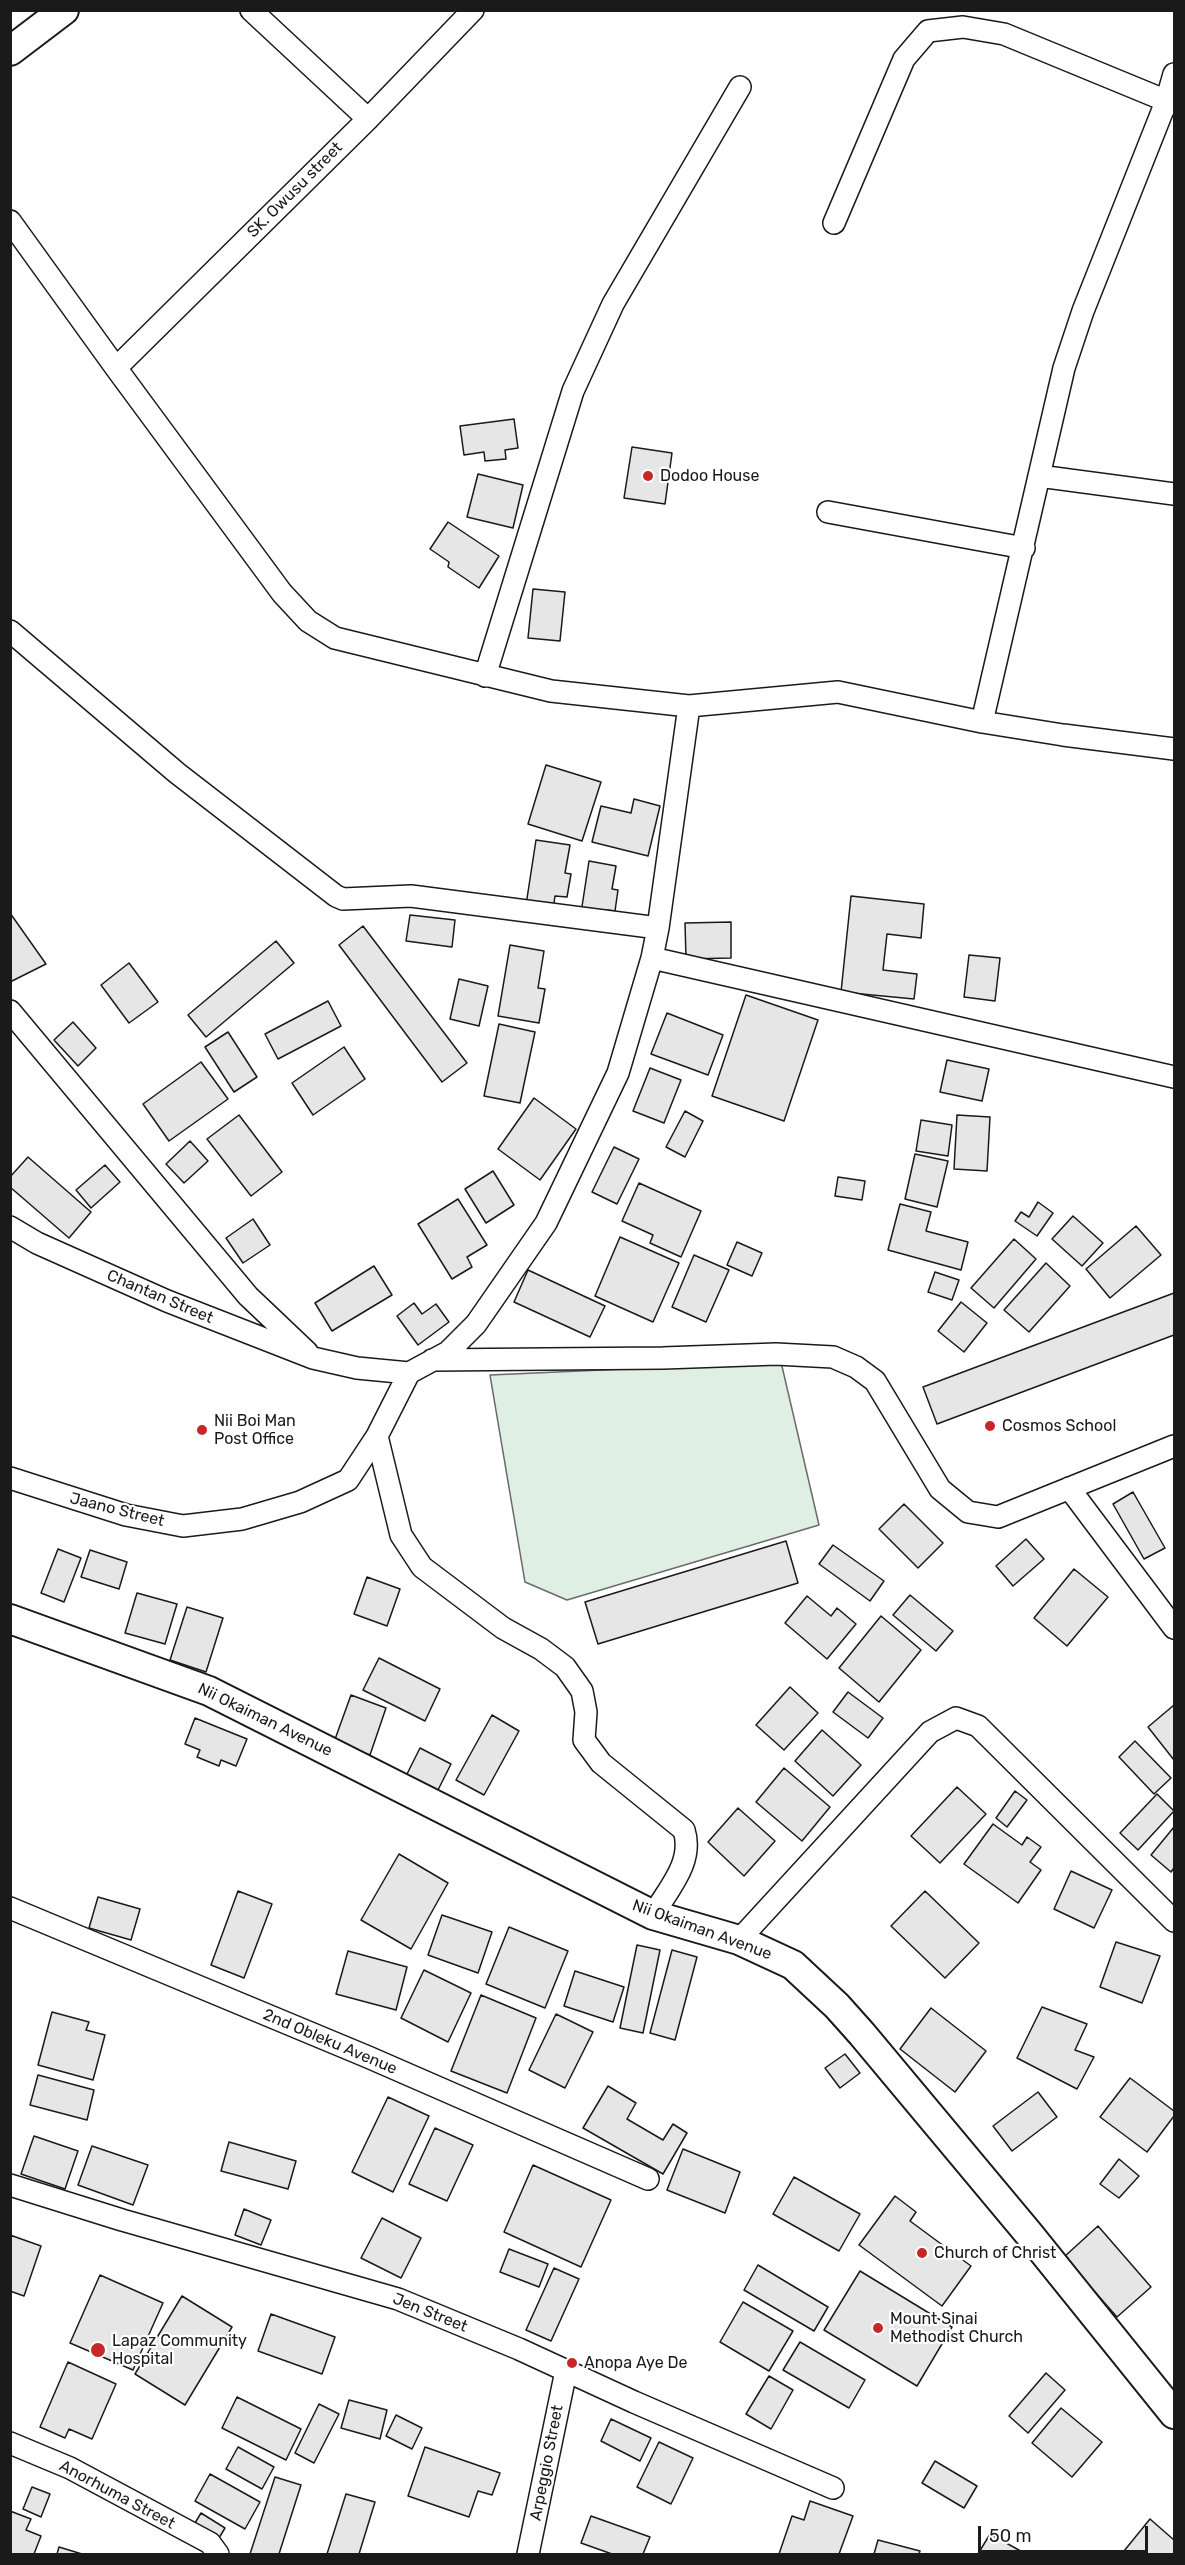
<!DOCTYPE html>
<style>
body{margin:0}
#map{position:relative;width:1185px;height:2565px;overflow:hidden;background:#fff;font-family:Rubik,sans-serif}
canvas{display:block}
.frame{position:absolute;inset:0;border:12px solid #1a1a1a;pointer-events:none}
.scale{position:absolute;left:978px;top:2526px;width:170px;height:27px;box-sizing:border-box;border:3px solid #1a1a1a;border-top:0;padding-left:8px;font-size:18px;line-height:21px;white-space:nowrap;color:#1a1a1a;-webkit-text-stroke:4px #fff;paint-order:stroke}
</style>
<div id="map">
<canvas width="1185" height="2565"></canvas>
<div class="frame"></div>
<div class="scale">50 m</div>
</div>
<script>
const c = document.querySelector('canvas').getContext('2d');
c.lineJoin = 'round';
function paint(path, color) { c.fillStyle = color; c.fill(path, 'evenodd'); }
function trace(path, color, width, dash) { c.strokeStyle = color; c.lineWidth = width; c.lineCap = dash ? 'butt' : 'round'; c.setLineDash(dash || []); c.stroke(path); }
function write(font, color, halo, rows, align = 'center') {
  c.font = font + ' Rubik,sans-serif'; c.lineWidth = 4.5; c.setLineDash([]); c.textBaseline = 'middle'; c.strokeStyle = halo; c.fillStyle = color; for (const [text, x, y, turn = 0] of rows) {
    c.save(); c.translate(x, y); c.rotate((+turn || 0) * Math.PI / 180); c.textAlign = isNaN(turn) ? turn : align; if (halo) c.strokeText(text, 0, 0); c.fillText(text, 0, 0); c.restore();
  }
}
const green = new Path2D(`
 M781,1362L819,1525L567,1600L525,1582L490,1375Z`);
paint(green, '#e0efe3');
trace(green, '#6a6a6a', 1.5);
const building = new Path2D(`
 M514,419L518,448L505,450L506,459L485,461L484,452L464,455L460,426Z
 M632,447L672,453L665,504L624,498Z
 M478,474L523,485L513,528L467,517Z
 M448,522L499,556L479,588L448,567L449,562L430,549Z
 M533,589L565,592L560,641L528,638Z
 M546,765L601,782L582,841L528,824Z
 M634,799L660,806L648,856L592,842L601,806L631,813Z
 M536,840L570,845L565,873L571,874L567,897L555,896L553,910L526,905Z
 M589,861L616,866L612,889L618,890L615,911L607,910L606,917L581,913Z
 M851,896L924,904L921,938L887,934L883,970L917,974L914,999L841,992Z
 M10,913L46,964L12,981L10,979Z
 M410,915L455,920L452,947L406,941Z
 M731,922V958L686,959L685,923Z
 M363,926L467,1063L442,1082L339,945Z
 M276,941L294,963L206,1037L188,1015Z
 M510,945L544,951L538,988L545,989L539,1023L498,1016Z
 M969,955L1000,958L995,1001L964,997Z
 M129,963L158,1002L129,1023L101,985Z
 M459,979L488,986L479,1026L450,1019Z
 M746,995L818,1020L784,1121L712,1096Z
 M328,1001L341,1026L278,1059L265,1034Z
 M667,1013L723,1035L708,1075L651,1054Z
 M73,1022L96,1048L78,1066L54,1040Z
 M499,1024L535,1032L520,1103L484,1096Z
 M228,1032L257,1077L234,1092L205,1047Z
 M344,1047L365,1079L313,1115L292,1083Z
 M947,1060L989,1069L982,1101L940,1092Z
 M201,1062L228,1099L169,1141L143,1104Z
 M650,1068L681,1080L664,1123L633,1111Z
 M534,1098L576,1129L540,1180L498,1149Z
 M685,1111L703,1121L685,1157L666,1147Z
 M239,1115L282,1172L251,1196L207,1139Z
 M957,1115L990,1117L987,1171L954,1169Z
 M921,1120L952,1125L948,1156L916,1151Z
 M190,1141L208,1161L184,1183L166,1164Z
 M614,1147L639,1159L617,1204L592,1192Z
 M915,1154L948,1161L937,1207L905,1199Z
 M28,1157L91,1212L69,1238L10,1187V1177Z
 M105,1165L120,1182L91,1208L76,1190Z
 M493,1171L514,1205L486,1223L465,1189Z
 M838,1177L865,1181L862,1200L835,1196Z
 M639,1183L701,1211L681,1257L650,1243L653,1235L622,1221Z
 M458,1199L487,1245L467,1257L472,1267L452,1279L418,1224Z
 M1038,1202L1053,1213L1037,1236L1015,1221L1021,1212L1029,1217Z
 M900,1204L931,1212L926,1231L968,1242L961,1270L888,1250Z
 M1073,1216L1103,1243L1082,1266L1052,1239Z
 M253,1219L270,1245L243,1263L226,1238Z
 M1136,1226L1161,1255L1110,1298L1086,1269Z
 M620,1237L679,1263L653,1322L595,1296Z
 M1014,1239L1036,1259L994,1308L971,1288Z
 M737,1242L762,1253L752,1276L727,1265Z
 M694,1255L729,1270L706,1322L672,1307Z
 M1046,1263L1070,1286L1029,1332L1004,1310Z
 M374,1266L392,1295L332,1331L315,1303Z
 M528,1270L605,1306L590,1337L514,1302Z
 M935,1272L959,1280L952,1300L928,1292Z
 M1174,1293V1335L937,1424L923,1387Z
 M961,1302L987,1323L964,1352L938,1331Z
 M414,1303L422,1314L436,1304L449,1322L418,1345L397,1316Z
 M1133,1492L1165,1548L1144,1559L1113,1504Z
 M904,1504L943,1543L918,1568L879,1529Z
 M1026,1539L1044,1559L1013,1586L996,1566Z
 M786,1541L798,1583L598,1644L585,1602Z
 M833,1545L884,1581L870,1601L819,1564Z
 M58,1549L81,1558L64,1602L41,1593Z
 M90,1550L127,1562L119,1589L81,1577Z
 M1074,1569L1108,1597L1067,1646L1034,1618Z
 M367,1577L400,1589L387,1626L354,1614Z
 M137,1593L177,1604L165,1644L125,1633Z
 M910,1595L953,1631L936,1651L893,1615Z
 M807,1596L831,1616L837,1608L856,1624L827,1659L785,1623Z
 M187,1607L223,1618L206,1672L170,1660Z
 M881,1616L921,1650L879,1702L839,1668Z
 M379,1658L440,1689L425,1721L363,1690Z
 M790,1687L818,1713L784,1750L756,1725Z
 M848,1692L883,1718L868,1738L833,1712Z
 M351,1695L386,1708L370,1755L334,1742Z
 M1174,1705V1760L1148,1727Z
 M492,1715L519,1731L484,1795L456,1780Z
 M195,1718L247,1739L236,1766L221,1760L219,1766L197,1757L200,1750L185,1744Z
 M822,1730L861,1765L833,1796L795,1761Z
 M1135,1741L1171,1778L1154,1794L1119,1757Z
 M420,1748L451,1764L436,1794L405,1778Z
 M784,1768L830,1807L802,1841L756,1802Z
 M957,1787L986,1814L940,1863L911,1836Z
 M1015,1791L1027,1800L1007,1827L996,1818Z
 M1157,1794L1174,1811L1138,1850L1120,1833Z
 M738,1808L775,1841L744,1876L708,1842Z
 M993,1824L1022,1845L1027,1837L1041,1847L1030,1862L1041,1870L1018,1903L964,1864Z
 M1174,1827V1868L1171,1872L1151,1855Z
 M399,1854L448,1883L411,1949L361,1920Z
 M1071,1871L1112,1890L1094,1928L1054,1909Z
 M238,1891L272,1904L244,1978L211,1965Z
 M925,1891L979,1943L945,1978L891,1926Z
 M98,1897L140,1909L131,1940L89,1928Z
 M442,1915L492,1932L478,1973L428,1955Z
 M509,1927L568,1951L545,2008L486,1984Z
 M1116,1942L1160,1956L1142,2003L1100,1987Z
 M637,1945L660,1950L643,2033L620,2028Z
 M672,1950L697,1957L675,2040L650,2033Z
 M348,1951L407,1967L396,2010L336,1994Z
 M424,1970L471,1993L448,2042L401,2018Z
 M575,1971L624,1987L613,2022L564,2006Z
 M481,1995L536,2018L507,2093L451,2071Z
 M1042,2007L1087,2024L1075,2050L1094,2057L1077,2089L1017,2058Z
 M931,2008L986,2051L955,2092L900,2049Z
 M52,2012L89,2022L86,2030L105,2035L93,2080L38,2065Z
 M556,2014L593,2032L565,2088L529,2070Z
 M845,2054L860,2073L840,2088L825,2068Z
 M38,2075L94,2090L87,2120L30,2105Z
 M1130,2078L1174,2111V2116L1147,2152L1100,2117Z
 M608,2086L636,2103L627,2119L663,2140L673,2124L687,2133L663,2174L583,2128Z
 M1038,2092L1057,2117L1012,2151L993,2126Z
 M388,2097L429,2116L393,2192L352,2172Z
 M435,2128L473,2145L447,2201L409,2184Z
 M34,2136L78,2151L65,2189L21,2174Z
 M229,2142L296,2161L288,2189L221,2171Z
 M92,2146L148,2165L133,2205L78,2185Z
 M683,2149L740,2172L725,2213L667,2190Z
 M1119,2159L1139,2176L1119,2198L1100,2184Z
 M533,2165L611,2200L581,2267L504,2232Z
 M794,2177L860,2214L839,2251L773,2214Z
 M895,2196L916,2212L910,2221L971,2266L942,2306L859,2245Z
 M244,2209L271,2220L261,2245L235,2235Z
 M382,2218L421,2238L401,2278L361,2258Z
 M1098,2226L1151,2287L1117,2317L1064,2257Z
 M10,2235L41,2246L24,2296L10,2291Z
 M509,2249L548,2264L539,2287L500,2272Z
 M758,2265L828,2307L814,2331L744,2290Z
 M554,2268L579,2279L551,2341L526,2330Z
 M860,2271L952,2327L917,2386L824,2330Z
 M100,2275L163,2303L133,2370L70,2343Z
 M182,2296L232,2327L185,2405L135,2374Z
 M743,2302L793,2331L769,2371L720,2342Z
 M271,2314L335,2337L322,2374L258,2351Z
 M800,2342L865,2380L849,2408L783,2370Z
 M68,2362L116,2384L92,2439L69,2429L65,2438L40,2427Z
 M1046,2373L1065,2390L1028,2433L1009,2416Z
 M769,2376L793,2390L771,2429L746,2414Z
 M237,2397L301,2429L286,2460L222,2428Z
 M349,2400L387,2410L380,2439L341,2428Z
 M319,2404L339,2414L314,2463L295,2453Z
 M1061,2408L1102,2442L1072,2477L1032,2443Z
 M396,2415L422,2428L412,2449L386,2436Z
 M611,2419L651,2438L640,2461L601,2441Z
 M659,2442L693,2458L671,2504L637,2487Z
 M238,2447L274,2467L262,2489L226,2469Z
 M425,2447L500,2473L492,2495L478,2491L469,2517L408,2496Z
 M935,2461L977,2486L964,2508L922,2483Z
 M210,2474L260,2502L245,2529L195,2501Z
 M275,2477L301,2485L279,2554H250Z
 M32,2487L50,2494L41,2517L23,2509Z
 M346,2494L375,2502L359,2554H327Z
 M810,2501L853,2516L839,2554H779L792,2516L804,2520Z
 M10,2511L31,2519L26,2530L41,2536L34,2554H10Z
 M201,2513L225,2528L216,2543L192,2528Z
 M591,2516L650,2537L643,2554H612L581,2543Z
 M1150,2519L1174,2540V2554H1128L1124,2551Z
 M990,2534L1026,2554H978Z
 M878,2540L920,2551L919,2554H874Z
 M59,2547L82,2554H57Z`);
paint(building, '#e6e6e6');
trace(building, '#1a1a1a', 1.5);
const street = new Path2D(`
 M251,10L368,119
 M10,221L116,368L282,593L308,621L335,638L551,691L689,706L838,692L982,722L1063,735L1174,749
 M834,223L904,59L928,31L963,27L1004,34L1174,104
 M116,368L368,119L473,10
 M1039,476L1174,494
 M828,512L1024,548
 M10,631L177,773L336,896L343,899L411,896L658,928
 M485,676L573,391L613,304L740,87
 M982,722L1064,368L1083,311L1166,102L1174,74
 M652,958L1174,1077
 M10,1011L248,1296L307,1352
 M10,1227L37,1243L167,1301L313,1358L357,1368L409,1373L448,1352L476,1324L546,1223L618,1073L652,958L658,928L689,706
 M432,1360L663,1358L776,1354L833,1357L856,1367L875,1381L940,1489L968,1512L998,1517L1174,1446
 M377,1436L401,1535L422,1567L503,1628L541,1649L565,1667L582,1691L586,1712L584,1740L601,1763L684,1830C694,1862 669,1888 653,1915
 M10,1478L126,1515L183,1526L242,1519L300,1502L348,1480L377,1436L409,1373
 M1069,1488L1174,1628
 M10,1908L368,2057L648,2179
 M739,1940L930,1732L956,1718L978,1726L1174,1921
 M10,2185L122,2220L398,2299L519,2349L634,2402L833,2488
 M10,2443L70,2468L210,2543L218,2554
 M528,2554L566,2371`);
const secondary = new Path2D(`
 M10,51L64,10
 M10,1619L209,1691L653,1915L739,1940L793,1965L837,2006L862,2034L1029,2234L1174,2414`);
trace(street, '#1a1a1a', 24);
trace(secondary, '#1a1a1a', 32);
trace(street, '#fff', 21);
trace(secondary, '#fff', 28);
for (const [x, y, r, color] of [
 [648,476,6,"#c62828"],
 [990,1426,6,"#c62828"],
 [202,1430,6,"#c62828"],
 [922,2253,6,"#c62828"],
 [878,2328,6,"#c62828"],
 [98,2350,8,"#c62828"],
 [572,2363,6,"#c62828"]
]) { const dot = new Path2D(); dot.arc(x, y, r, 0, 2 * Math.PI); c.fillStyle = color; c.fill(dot); trace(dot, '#fff', 2); }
write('16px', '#1a1a1a', '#fff', [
 ["SK. Owusu street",295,190,-45],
 ["Chantan Street",160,1297,23],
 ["Jaano Street",117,1510,14],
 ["Nii Okaiman Avenue",265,1720,26],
 ["Nii Okaiman Avenue",702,1930,20],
 ["2nd Obleku Avenue",330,2042,23],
 ["Jen Street",430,2313,22],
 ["Arpeggio Street",547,2463,-79],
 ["Anorhuma Street",117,2495,28]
]);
write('16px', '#1a1a1a', '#fff', [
 ["Dodoo House",660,476],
 ["Nii Boi Man",214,1421],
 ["Post Office",214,1439],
 ["Cosmos School",1002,1426],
 ["Church of Christ",934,2253],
 ["Mount Sinai",890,2319],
 ["Methodist Church",890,2337],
 ["Lapaz Community",112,2341],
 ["Hospital",112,2359],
 ["Anopa Aye De",584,2363]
], 'left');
</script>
